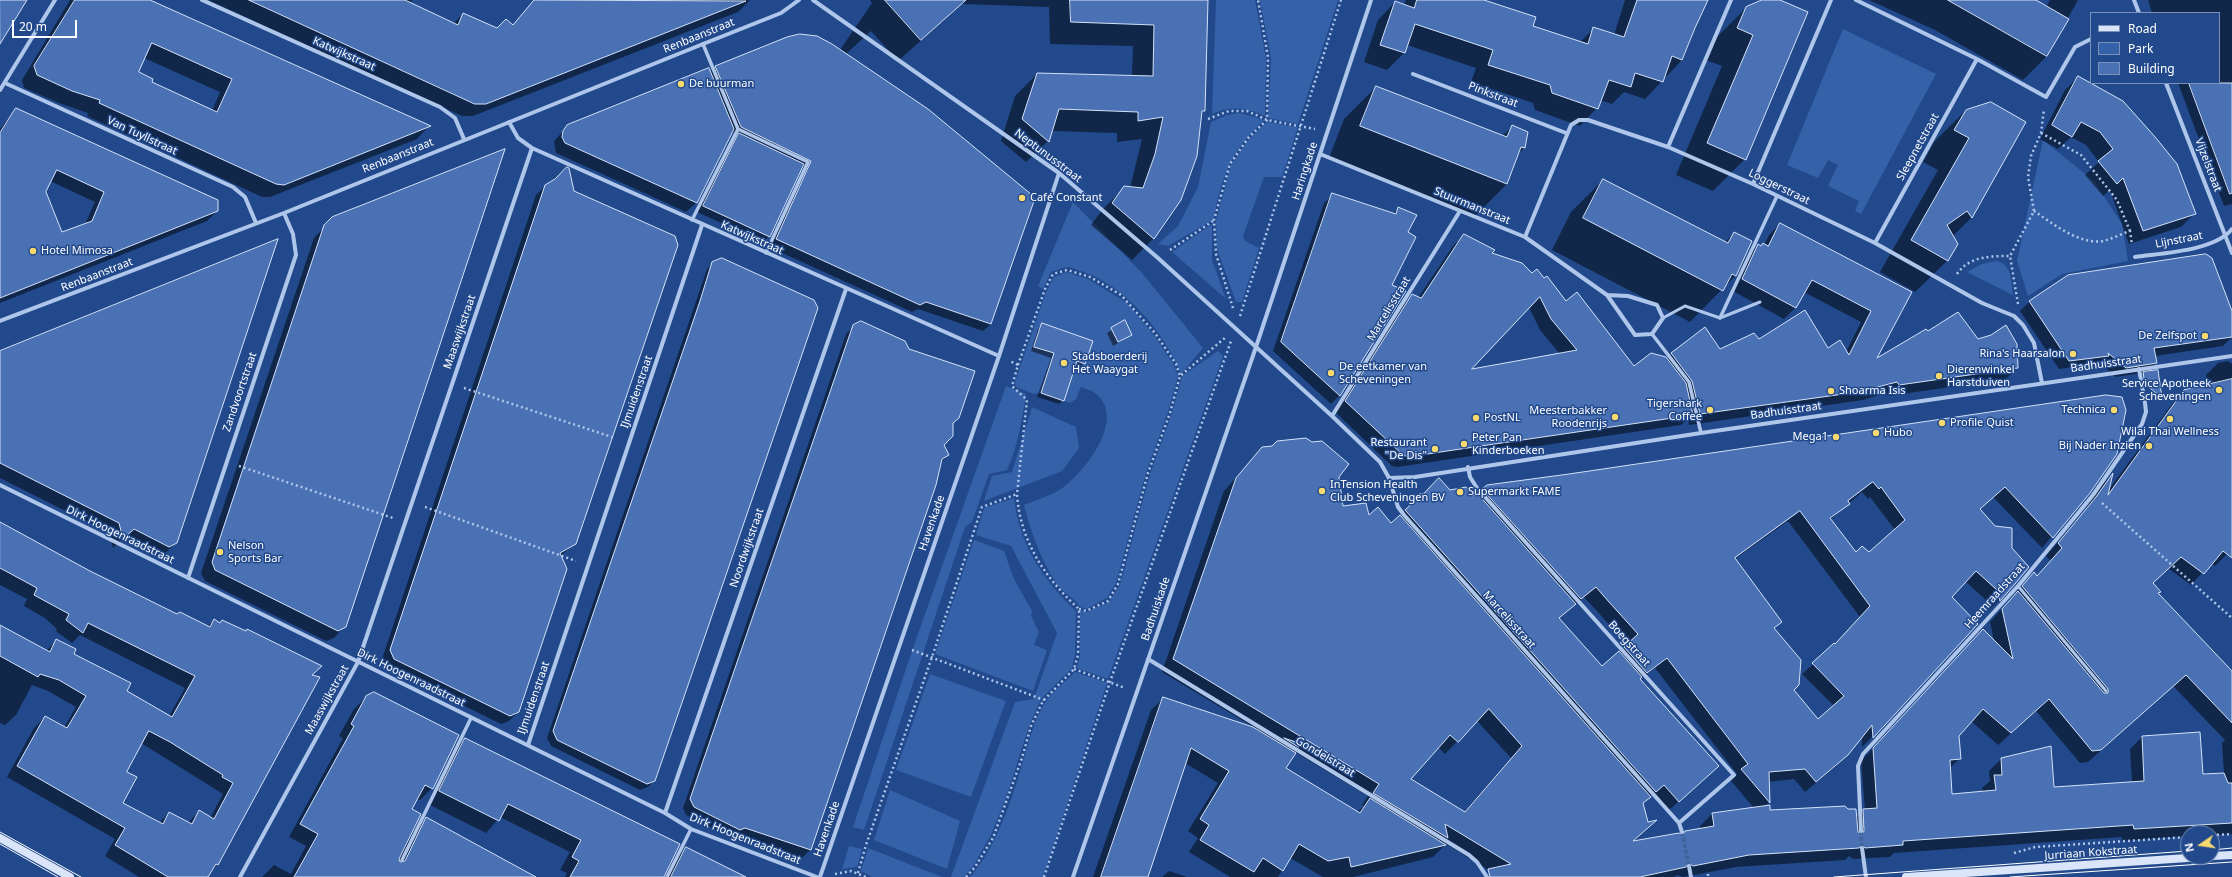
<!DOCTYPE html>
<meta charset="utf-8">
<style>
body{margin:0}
#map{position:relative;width:2232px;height:877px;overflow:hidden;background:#21498c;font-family:"Noto Sans",sans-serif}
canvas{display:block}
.legend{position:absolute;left:2090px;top:12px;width:130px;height:72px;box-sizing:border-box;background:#21498c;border:1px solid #7a92ba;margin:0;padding:5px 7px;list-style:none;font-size:12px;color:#fff}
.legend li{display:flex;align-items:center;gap:8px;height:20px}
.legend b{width:20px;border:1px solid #7a92ba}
.north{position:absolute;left:2180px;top:825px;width:40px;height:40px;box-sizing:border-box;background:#21498c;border:1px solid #7a92ba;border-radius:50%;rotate:257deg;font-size:11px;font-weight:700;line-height:16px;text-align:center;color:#fff}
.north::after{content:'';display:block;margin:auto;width:14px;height:18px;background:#f8da70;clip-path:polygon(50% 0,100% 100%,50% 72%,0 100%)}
.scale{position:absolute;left:12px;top:20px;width:65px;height:18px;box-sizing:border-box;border:2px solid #fff;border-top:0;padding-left:5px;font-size:12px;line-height:14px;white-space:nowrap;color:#fff;-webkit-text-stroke:3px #21498c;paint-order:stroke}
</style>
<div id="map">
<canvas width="2232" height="877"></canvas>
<ul class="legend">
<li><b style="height:5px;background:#dae5f9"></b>Road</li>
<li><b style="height:11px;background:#3561a9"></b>Park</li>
<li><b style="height:11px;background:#4a71b3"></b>Building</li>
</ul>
<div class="north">N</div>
<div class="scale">20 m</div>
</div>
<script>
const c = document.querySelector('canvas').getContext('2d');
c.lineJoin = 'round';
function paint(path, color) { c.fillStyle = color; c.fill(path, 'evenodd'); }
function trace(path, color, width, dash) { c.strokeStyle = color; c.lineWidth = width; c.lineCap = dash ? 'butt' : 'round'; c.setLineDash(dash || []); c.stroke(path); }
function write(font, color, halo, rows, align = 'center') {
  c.font = font + ' "Noto Sans",sans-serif'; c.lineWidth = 3; c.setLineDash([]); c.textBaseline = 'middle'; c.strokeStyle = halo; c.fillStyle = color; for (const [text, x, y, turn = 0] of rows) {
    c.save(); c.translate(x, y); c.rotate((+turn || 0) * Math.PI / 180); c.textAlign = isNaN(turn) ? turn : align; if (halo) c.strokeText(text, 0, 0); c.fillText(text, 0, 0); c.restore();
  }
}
paint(new Path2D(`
 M1216,0H1255L1266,58L1265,116C1247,108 1230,105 1212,114Z
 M1260,0H1338L1298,124L1268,118L1271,58Z
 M1843,29L1936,74L1861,214L1855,211L1859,201L1828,186L1838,165L1828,160L1818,178L1787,165Z
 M1240,113L1264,120C1230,153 1223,174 1213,220L1168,246L1158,244L1178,226L1198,187L1211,122L1227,115Z
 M1267,122L1298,127L1282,177H1264L1243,236L1245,241L1259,248L1242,302H1236L1217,249L1216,221L1231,165L1250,138Z
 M2043,140L2094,181L2122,224L2128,261L2062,274L2028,296L2017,261Z
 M1073,202L1142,273L1203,348L1181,374C1165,333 1126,287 1084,272C1079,271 1074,268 1069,267C1064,267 1057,270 1051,272L1043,289L1038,286Z
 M1212,224V260L1226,299L1172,252Z
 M1996,261C2012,263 2011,282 2013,295L1967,272L1982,264Z
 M1066,272L1088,279L1127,303L1154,335L1174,365L1178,376L1168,412L1146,473L1116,583L1107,598L1086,609L1080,607C1074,597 1063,593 1056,583C1041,559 1031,533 1024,505C1036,500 1050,496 1061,489C1084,473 1128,418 1095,393C1091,390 1085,389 1081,387L1076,399L1070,403L1039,393L1034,394L1016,387L1015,382L1046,292L1054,277Z
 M1218,351L1223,356L1108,679L1077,668L1080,655V611L1087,612L1109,602L1120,585L1150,474L1172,413L1182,376Z
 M1006,386L1026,394C1022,420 1018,446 1007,470L989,474L972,522L965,527L864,830L853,827L913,648Z
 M1032,407L1076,427L1079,448L1062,471L984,501L992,476L1012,472Z
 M1014,498C1019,544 1042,579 1076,611L1075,655L1072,668L1041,699L1029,726L1006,798L990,837L973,866L964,877H951L1015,702L1034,699L1057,633L1011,546L976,535L984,508Z
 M974,540L1004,551L1014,579L1032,611L1031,616L1039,632L1034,645L1047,650L1033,691L935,654Z
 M1075,672L1107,683L1043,877H970C997,847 1013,796 1024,758C1030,739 1034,720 1045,703C1051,692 1066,682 1075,672Z
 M930,674L1006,701L971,797L896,770Z
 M890,790L960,821L947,869L874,840Z
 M849,846L862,849L857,867L842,869Z
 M868,848L942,877H872L861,871Z`), '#3561a9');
paint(new Path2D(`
 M0,0H27L0,45Z
 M70,0H150L429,126L417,139L270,197H262L87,116L88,113L59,103L24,88L22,80ZM144,58L220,92L212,111L150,83L137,72Z
 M208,0H412L410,4L453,24L463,14L497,29L512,26L535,0H750L738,12L473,116H462Z
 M870,0H1207L1204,110L1201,113L1180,200L1153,239L1132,260L1091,225L1103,209L1125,187L1130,188L1142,139L1117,142V133L1051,131L1048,141L1026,162L1001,141L1015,96L1037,74L1132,76L1133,46L1050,44L1049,7L962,4L898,61L871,31L846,54L991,324L983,331L918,309L912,312L769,247L804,169L801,167L769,236L763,242L697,212L734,141L738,136L732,131L696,203L686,212L556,153L554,141L568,126L710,72L716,67L840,50L872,3Z
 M1406,0H1482L1532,27L1580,42L1594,28L1614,35L1625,0H1698L1706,3L1682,60L1645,99L1624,92L1612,104L1600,100L1597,108L1580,126L1535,110L1533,103L1471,82L1476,68L1407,45L1404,53L1387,70L1364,62L1378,20L1395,2L1404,5Z
 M1765,0H1778L1745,159L1713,191L1676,175L1722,66L1706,60L1714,40L1746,8Z
 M1869,0H2034L2046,7L2050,0H2078L2047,56L2023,80L1935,30Z
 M2148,0H2232V204L2224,206L2178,83H2219V13H2152Z
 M2078,77L2195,213L2181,227L2129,244L2110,190L2103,196L2085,175L2099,162L2086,145L2071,137L2058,149L2040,139L2065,90Z
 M1376,87L1502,136L1512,127L1527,132L1524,148L1517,155L1507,184L1475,216L1329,158L1344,119Z
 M16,109L217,211L207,221L0,303V129ZM50,181L95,202L85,224L62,233L45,192Z
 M1966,110L2025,122L1971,218L1952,237L1957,244L1947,261L1915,292L1880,272L1938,170L1923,162L1934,142Z
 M1603,180L1724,243L1734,233L1735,276L1690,322L1552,250L1571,212Z
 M545,186L575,544L560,556L518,712L509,721L501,724L385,667L382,659L536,195Z
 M1333,195L1393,214L1399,208L1407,233L1391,286L1404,292L1339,396L1331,404L1273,351L1324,203Z
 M333,218L345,626L334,638L326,641L205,581L201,573L314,238Z
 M1780,224L1910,292L1875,360L1928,333L1978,340L2017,368L2006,379L1888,396L1886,393L1863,400L1689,425L1688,419L1681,425L1397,467L1392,466L1335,412L1402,306L1412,295L1418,298L1453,246L1464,236L1566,302L1633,368L1666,359L1705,328L1720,350L1759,341L1846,352L1861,322L1804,292L1796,307L1784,319L1731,290L1747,256L1758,245H1764L1769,235ZM1529,307L1540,330L1560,354L1469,370Z
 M714,262L655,780L648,787L640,790L551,746L547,738L707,269Z
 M2068,276L2232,314V337L2223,346L2155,356L2156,363L2147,372L2116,377L2100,363L2059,369L2020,311L2029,302Z
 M1125,322L1131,335L1113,346L1107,333Z
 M1042,325L1084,363L1080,368L1075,366L1063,400L1059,404L1037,397L1051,358L1031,351L1038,329Z
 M854,326L952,423L943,445L948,455L940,463L935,485L810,850L802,858L736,835L731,838L686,815L683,808L846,334Z
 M0,352L176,543L165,553L158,556L123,538L113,548L109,533L0,478Z
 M2228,361L2232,364V553L2227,554L2215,566L2211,563L2191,585L2168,568L2152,584L2157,594L2232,673V834L2212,835V833H2188V836L2122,841V837L1894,853L1890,857L1853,859L1849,856L1845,860L1736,867L1683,877L1677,875L1674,877H1488L1495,874L1446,844L1433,857L1353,877H1323L1290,858L1278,877H1230L1189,852L1198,838L1188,831L1218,783L1185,763L1147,877H1093L1151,710L1164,698L1255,728L1162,672L1224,491L1262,448L1338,476L1342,507L1391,525L1420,495L1450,491L1474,497L1487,486L1569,475L2106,396L2089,492L2042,548L1993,497L1980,509L2028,567L1999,600L1989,610L1987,601L1965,581L1950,597L1977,624L1872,737L1862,747V736L1836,766L1805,792L1794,779L1768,782L1769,802L1764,807L1769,811L1856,818L1865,810L1861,761L1971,642L1994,641L1990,622L2022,586L2034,574L2036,577L2051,561L2046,556L2084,511L2101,486L2111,476L2107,492L2172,404L2184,391L2208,385L2206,375L2218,363ZM1862,492L1868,499L1870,497L1895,530L1869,554L1856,553L1830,520ZM1788,521L1860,617L1835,645L1802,674L1834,706L1818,720L1792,690L1774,629L1781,621L1735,559ZM1584,597L1628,645L1601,668L1558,619ZM1655,668L1737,774L1731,781L1754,808L1712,814L1700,826L1701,830L1682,836L1632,843L1655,822L1648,823L1642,803L1654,793L1669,810L1709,775L1639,680ZM2173,686L2225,740L2222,743L2224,774L2202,775L2142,737L2130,749L2132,782L2053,788L2001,759L1989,771L1990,781L1982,788L1983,792L1952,795L1949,769L1960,758L1958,735L1971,721L1998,745L2036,711L2080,763L2088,762ZM1477,721L1511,758L1464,812L1410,779L1438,747L1445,754ZM1295,752L1368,796L1362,805L1364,806L1357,812L1285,768Z
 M0,523L90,572L177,615L207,627L214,620L220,623L222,621L311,675L217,865L207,877H139L105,856L115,839L7,777L34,728L45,717L64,728L76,707L48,691L32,685L16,715L5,725L0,723V639L46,651L57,640L73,654L125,692L169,716L185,688L80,635L72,643L56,631L57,629L45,618L24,606L27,599L0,585ZM141,743L223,794L210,818L199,811L188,823L169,813L159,823L122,804L125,772Z
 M367,696L432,788L420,800L417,799L411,810L408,840L410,841L415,830L427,818L525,877H262L274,865L291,874L306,846L289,837L343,738L339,736L354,709Z
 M465,739L664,877H565L567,873L560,870L570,852L500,817L486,833L428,804L453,751Z
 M686,848L736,877H665L674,860Z
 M1169,871L1187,877H1162Z`), '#0007');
const building = new Path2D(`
 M0,0H27L0,44Z
 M75,0H150L431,126L284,185L276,184L99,103L100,100L72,91L37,75L34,66ZM152,43L232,79L217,112L152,82L153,79L139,72Z
 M249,0H405L458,25L463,13L497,28L506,19L513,25L534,0L746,1L486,104H475Z
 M885,0H966L921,40Z
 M1070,0H1208L1205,111H1202L1197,156L1181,200L1154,239L1112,203L1124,186L1143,188L1155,154L1163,117L1138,121V112L1059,109L1049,142L1022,119L1037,73L1153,76L1154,25L1071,22Z
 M1417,0H1484L1536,17L1533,26L1588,44L1593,27L1624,37L1637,0H1708L1695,28L1682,60L1672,56L1663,82L1635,73L1631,87L1609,80L1598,109L1552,93L1550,85L1488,65L1493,50L1415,24L1405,53L1380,45L1395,1L1414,8Z
 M1762,0H1780L1808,12L1746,160L1707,143L1753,35L1737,28L1746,7Z
 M1948,0H2036L2069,19L2047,56Z
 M800,34L817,36L832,44L928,109L1032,195L1034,201L991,324L926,302L920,305L776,239L811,161L741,127L715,66L787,37Z
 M709,68L734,129L697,203L565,143L562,137L563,131L567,125Z
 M2078,76L2123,101L2156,138L2177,164L2196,214L2143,231L2123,178L2117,184L2098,161L2113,149L2100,132L2081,122L2072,137L2052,125Z
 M2189,83H2232V193L2230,194Z
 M1376,86L1507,137L1512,125L1528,132L1525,148L1521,147L1507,184L1360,126Z
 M1991,102L2026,122L1972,218L1967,211L1947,225L1958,244L1948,261L1911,240L1969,138L1954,130L1966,110Z
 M16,108L218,200V211L0,298V133ZM57,170L104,192L92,221L62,232L46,192Z
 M739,133L804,164L770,237L703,206Z
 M505,149L346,627L338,631L215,570L212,562L324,225L332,217Z
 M567,167L569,168L574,191L675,236L678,245L576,544L560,553L567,569L519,712L510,716L394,659L390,650L545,185L555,179Z
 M1603,179L1728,243L1734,232L1752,241L1736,276L1732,274L1723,291L1583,218Z
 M1332,193L1396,214L1398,207L1417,215L1408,232L1416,237L1392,285L1406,291L1340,396L1281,342Z
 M1780,223L1912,292L1877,358L1926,329L1928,331L1958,312L1978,339L1991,335L2006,325L2017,344L2018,368L1899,385L1897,382L1858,392L1700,414L1692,381L1671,353L1705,327L1720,349L1754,333L1759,339L1805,310L1828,348L1840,340L1849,355L1871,311L1812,280L1796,308L1742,279L1758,244L1761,246L1763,243L1768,246Z
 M1464,234L1495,250L1492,253L1522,263L1532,273L1537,269L1544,278L1547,276L1566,301L1577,292L1634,366L1651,353L1666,357L1686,383L1693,415L1447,451L1408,457L1403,455L1345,401L1412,294L1421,298ZM1540,297L1551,319L1577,350L1472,369Z
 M278,239L177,543L169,547L134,529L123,539L119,523L0,463V351Z
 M2206,254L2212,258L2232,311V337L2154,348L2157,363L2126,368L2108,353L2109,356L2069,361L2029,301L2068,275Z
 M722,258L814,300L818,308L655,781L647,784L557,740L553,731L700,301L712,262Z
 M1125,320L1132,335L1118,342L1111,328Z
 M861,321L905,341L909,349L975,371L959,418L953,423V436L944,445L949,455L942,459L936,485L811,850L745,828L740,830L694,807L690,799L853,325Z
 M1042,323L1093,341L1085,364L1077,361L1064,401L1041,393L1054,353L1034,347Z
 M2158,370L2162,398L2145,384L2143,372Z
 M2232,379V558L2223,551L2204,574L2181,557L2153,583L2161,592L2158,593L2232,671V723L2186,675L2101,750L2092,751L2049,699L2011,733L1983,709L1959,736L1961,759L1950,760L1952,794L1996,790L1994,775H2002L2001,758L2051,746L2054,787L2144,781L2142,736L2200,732L2203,774L2224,773L2228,783H2232V823L2134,829L2133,825L1903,841V845L1865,848L1862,845L1859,848L1749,855L1693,866L1689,863L1686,867L1640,877H1490L1488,869L1511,864L1445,824L1448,838L1373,793L1379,784L1173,659L1236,478L1262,447L1272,446L1277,441L1306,438L1312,442L1322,441L1349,464L1339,477L1343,506L1366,503L1369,515L1378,507L1391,523L1400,515L1651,797L1643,803L1648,822L1657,820L1633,841L1679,833L1683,835L1685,831L1714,826L1712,813L1770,805V810L1845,806L1848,809H1856L1858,832L1862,834L1864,831L1863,809L1877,808L1873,748L1983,629L2013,659L2002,609L2018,591L2104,693H2108V689L2022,586L2034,572L2037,576L2062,548L2058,543L2096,497L2113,473L2108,495L2184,390ZM1489,709L1522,746L1465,812L1411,779L1450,735L1458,742Z
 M2106,395L2122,397L2126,410L2117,454L2090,493L2053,538L2005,487L1980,509L1995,526L2012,528V548L2029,567L2015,584L2000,601L1997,590L1976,571L1952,597L1978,624L1873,738L1872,725L1848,755L1816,782L1805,769L1769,772L1770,803L1741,769L1748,764L1667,658L1647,673L1624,647L1638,634L1609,602L1596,587L1581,599L1482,489L1487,485L1569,474ZM1873,482L1879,489L1881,487L1905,520L1869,552L1862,546L1856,552L1830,518L1850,504L1848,501ZM1800,511L1870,606L1835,644L1834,643L1812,663L1844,696L1818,719L1794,690L1799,685L1801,660L1774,628L1782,622L1735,558Z
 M1439,478L1450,490L1466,487L1474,496L1477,493L1576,604L1559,618L1602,666L1619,651L1642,677L1640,679L1719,766L1679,802L1664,785L1656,792L1405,510L1418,498L1419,494H1423Z
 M0,522L90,571L177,614L180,612L210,627L214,619L220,623L222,620L246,631L247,629L322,666L312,675L320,677L218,865L216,864L208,877H168L115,845L125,828L17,766L45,716L67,728L86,696L59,680L40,674L38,677L0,656V625L50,652L56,639L76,649L74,654L131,683L127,691L172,717L195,676L88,623L83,633L66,620L69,614L34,595L37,588L0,568ZM149,731L170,742L223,775L222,777L233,783L214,819L199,810L192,824L169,812L163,824L123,803L137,777L127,772Z
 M374,692L459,735L433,789L425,785L412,809L421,814L399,859L400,862L405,861L426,817L536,877H294L318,834L300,824L354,726L351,724L364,700L366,696Z
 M1163,697L1253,727L1296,753L1286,768L1360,813L1370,798L1446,845L1351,867L1349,857L1328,861L1299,844L1283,871L1263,858L1254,872L1200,840L1209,825L1200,819L1229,771L1191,748L1148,877H1101Z
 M465,738L680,844L664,877H570L579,861L572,857L581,840L508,804L499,821L439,791Z
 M1284,738L1302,744L1299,747Z
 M686,847L746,877H671Z`);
paint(building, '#4a71b3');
trace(building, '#d4e2f8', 1);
trace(new Path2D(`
 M1861,831L1862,848
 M1682,832L1689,866`), '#42649d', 4, [4, 2]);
trace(new Path2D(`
 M1208,119L1229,111H1247L1267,120L1315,129
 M2041,133L2081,155L2117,200L2130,231
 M2034,211C2052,223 2079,245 2103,241C2112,239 2121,234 2130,231L2132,245
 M1170,250L1213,221
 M1957,274C1969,256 1991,256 2010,256
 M2018,304L2010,256L2034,211L2028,177L2031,156L2041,133L2044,109
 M1233,308L1216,254L1214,220L1230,164L1249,137L1267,120L1268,57L1258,0
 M1240,316L1341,0
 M1018,365L1045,289L1053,274L1067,270L1090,277L1121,295L1155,333L1176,364L1180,376
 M464,388L615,438
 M239,466L393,518
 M2102,503L2232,618
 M425,507L576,561
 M1079,609L1086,611L1108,601L1118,584L1148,473L1170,413L1180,376L1226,337
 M912,650L1044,700
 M1074,669L1125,688
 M2212,835L2232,834
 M2014,853L2035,847L2188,837
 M858,873L866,845L932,657L982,507L1017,494
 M835,874L851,871L866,877
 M1708,874V877
 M966,877L975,867L993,838L1022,758L1031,726L1043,701L1074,669L1078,655L1079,609C1045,578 1020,541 1017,494L1027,400L1012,386L1018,365L1010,361
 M1044,877L1110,682L1231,341`), '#afc6eb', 2.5, [2, 3]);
trace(new Path2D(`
 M1663,318L1685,306L1720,318L1760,302
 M2018,586L2106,691`), '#afc6eb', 3);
trace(new Path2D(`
 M703,44L738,129L808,162L766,253
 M692,220L738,129
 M1720,318L1777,196
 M1652,334L1689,382L1701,433
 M402,860L471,718
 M667,877L691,829`), '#afc6eb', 3.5);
trace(new Path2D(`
 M202,0L440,107L455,118L464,139
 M813,0L1059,173L1158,258L1332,416L1380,462L1389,478L1398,507L1404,515L1679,823L1682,832
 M1856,0L1977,59L2046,97L2075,47L2091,39
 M2134,0L2139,13
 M1413,74L1566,133
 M5,83L233,187L245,197L256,223
 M2166,83L2232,253
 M0,90L55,0
 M509,122L518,138L532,148L999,356
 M1668,147L1731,0
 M1320,154L1525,237L1607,295L1635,335L1652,334L1663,318L1657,305L1628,296L1607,295
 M1753,184L1831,0
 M1525,237L1571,125L1579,120H1588L1668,147L1753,184L1875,243L1982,303L2014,316L2023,325L2034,343L2042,383
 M1875,243L1977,59
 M2135,257C2162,253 2215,251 2232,229
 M0,321L284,213L703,44L781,13L799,0
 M1332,416L1460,211
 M1468,467L1470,477L1477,488L1734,775L1679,823
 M1389,478L1415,477L1701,433L2232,356
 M0,485L665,813L691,829L817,877
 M188,578L296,255L293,234L284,213
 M1148,659L1469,855L1477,862L1487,877
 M528,745L702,225
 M665,813L846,289
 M1861,831L1858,766L1863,754L2018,586L2093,495L2142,424L2146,412L2145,403L2139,369
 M1862,848L1866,877
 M1689,866L1691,877
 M240,877L358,662L532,148
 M820,877L999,356L1059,173
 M1073,877L1256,347L1371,0`), '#afc6eb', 4);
trace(new Path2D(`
 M0,838L70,877
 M2212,856L2232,855
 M1906,877L2202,857`), '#dae5f9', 8);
trace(new Path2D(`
 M0,832L81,877
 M0,844L58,877
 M2212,850L2232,848
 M1834,877L2188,851
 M2010,877L2232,862`), '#fff', 1);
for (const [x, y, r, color] of [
 [681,84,4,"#f8da70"],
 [1022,198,4,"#f8da70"],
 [33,251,4,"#f8da70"],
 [2205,336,4,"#f8da70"],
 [2073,354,4,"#f8da70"],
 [1064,363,4,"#f8da70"],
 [1331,373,4,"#f8da70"],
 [1939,376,4,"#f8da70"],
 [2219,390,4,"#f8da70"],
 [1831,391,4,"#f8da70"],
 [1710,410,4,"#f8da70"],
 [2114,410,4,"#f8da70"],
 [1615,417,4,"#f8da70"],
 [1476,418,4,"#f8da70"],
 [2170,419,4,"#f8da70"],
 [1942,423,4,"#f8da70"],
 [1876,433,4,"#f8da70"],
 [1836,437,4,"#f8da70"],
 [1464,444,4,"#f8da70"],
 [2149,446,4,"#f8da70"],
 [1435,449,4,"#f8da70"],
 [1322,491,4,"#f8da70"],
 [1460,492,4,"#f8da70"],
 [220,552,4,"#f8da70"]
]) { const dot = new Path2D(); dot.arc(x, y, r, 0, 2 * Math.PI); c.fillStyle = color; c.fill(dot); trace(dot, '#21498c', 1.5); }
write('11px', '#fff', '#21498c', [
 ["Renbaanstraat",699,36,-22],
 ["Katwijkstraat",344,54,24],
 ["Pinkstraat",1493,95,21],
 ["Van Tuyllstraat",142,136,25],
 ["Sleepnetstraat",1918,147,-61],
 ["Renbaanstraat",398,156,-22],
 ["Neptunusstraat",1048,156,37],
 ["Vijzelstraat",2208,165,69],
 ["Haringkade",1305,171,-72],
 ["Loggerstraat",1779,187,26],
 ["Stuurmanstraat",1472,206,22],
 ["Katwijkstraat",752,238,24],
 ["Lijnstraat",2179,240,-11],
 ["Renbaanstraat",97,275,-21],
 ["Marcelisstraat",1389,309,-59],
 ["Maaswijkstraat",460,332,-71],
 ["Badhuisstraat",2106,364,-8],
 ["Zandvoortstraat",240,392,-71],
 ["IJmuidenstraat",637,392,-71],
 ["Badhuisstraat",1786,411,-8],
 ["Havenkade",932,523,-71],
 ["Dirk Hoogenraadstraat",120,535,26],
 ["Noordwijkstraat",747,548,-71],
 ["Heemraadstraat",1995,596,-48],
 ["Badhuiskade",1156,609,-71],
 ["Marcelisstraat",1509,620,48],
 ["Boegstraat",1629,644,48],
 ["Dirk Hoogenraadstraat",411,678,26],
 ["IJmuidenstraat",534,698,-71],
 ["Maaswijkstraat",327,700,-61],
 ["Gondelstraat",1325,757,31],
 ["Havenkade",827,829,-71],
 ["Dirk Hoogenraadstraat",745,839,22],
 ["Jurriaan Kokstraat",2091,853,-4]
]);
write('11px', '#fff', '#21498c', [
 ["De buurman",689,84],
 ["Café Constant",1030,198],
 ["Hotel Mimosa",41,251],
 ["De Zelfspot",2197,336,"right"],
 ["Rina's Haarsalon",2065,354,"right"],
 ["Stadsboerderij",1072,357],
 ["Het Waaygat",1072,370],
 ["De eetkamer van",1339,367],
 ["Scheveningen",1339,380],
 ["Dierenwinkel",1947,370],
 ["Harstduiven",1947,383],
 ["Service Apotheek",2211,384,"right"],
 ["Scheveningen",2211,397,"right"],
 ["Shoarma Isis",1839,391],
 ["Tigershark",1702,404,"right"],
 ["Coffee",1702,417,"right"],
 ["Technica",2106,410,"right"],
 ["Meesterbakker",1607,411,"right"],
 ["Roodenrijs",1607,424,"right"],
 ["PostNL",1484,418],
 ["Profile Quist",1950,423],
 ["Wilai Thai Wellness",2170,432,"center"],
 ["Hubo",1884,433],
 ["Mega1",1828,437,"right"],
 ["Peter Pan",1472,438],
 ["Kinderboeken",1472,451],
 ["Restaurant",1427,443,"right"],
 ["\"De Dis\"",1427,456,"right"],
 ["Bij Nader Inzien",2141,446,"right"],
 ["InTension Health",1330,485],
 ["Club Scheveningen BV",1330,498],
 ["Supermarkt FAME",1468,492],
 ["Nelson",228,546],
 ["Sports Bar",228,559]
], 'left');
</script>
